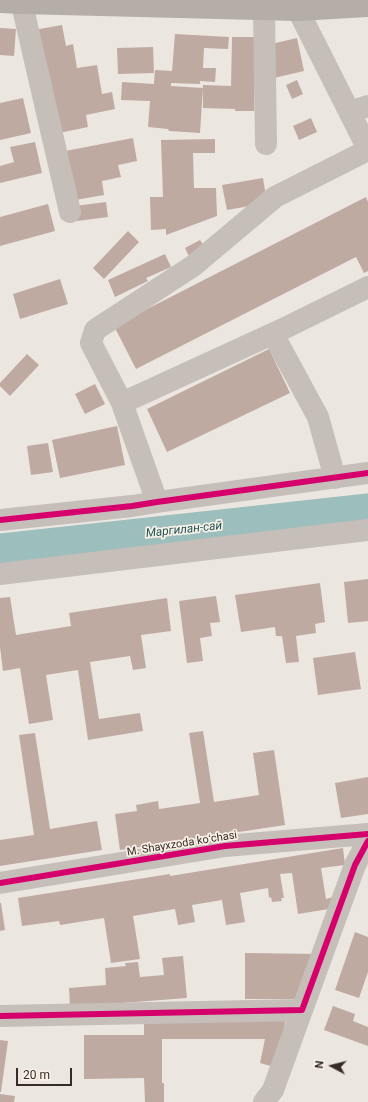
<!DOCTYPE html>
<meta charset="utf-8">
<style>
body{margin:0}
#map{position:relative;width:368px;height:1102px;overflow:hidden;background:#ece6e0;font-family:Roboto,sans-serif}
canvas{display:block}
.north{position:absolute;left:312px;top:1046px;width:40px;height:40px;-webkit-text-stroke:3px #f9f0e7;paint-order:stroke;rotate:277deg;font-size:11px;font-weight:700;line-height:16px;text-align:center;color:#362b27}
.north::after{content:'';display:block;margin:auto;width:14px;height:18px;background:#362b27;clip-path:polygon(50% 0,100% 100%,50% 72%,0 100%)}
.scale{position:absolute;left:16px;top:1068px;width:56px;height:18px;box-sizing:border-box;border:2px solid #362b27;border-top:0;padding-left:5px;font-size:12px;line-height:14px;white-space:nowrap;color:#362b27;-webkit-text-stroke:3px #f9f0e7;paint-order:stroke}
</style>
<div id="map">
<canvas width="368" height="1102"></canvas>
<div class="north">N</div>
<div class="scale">20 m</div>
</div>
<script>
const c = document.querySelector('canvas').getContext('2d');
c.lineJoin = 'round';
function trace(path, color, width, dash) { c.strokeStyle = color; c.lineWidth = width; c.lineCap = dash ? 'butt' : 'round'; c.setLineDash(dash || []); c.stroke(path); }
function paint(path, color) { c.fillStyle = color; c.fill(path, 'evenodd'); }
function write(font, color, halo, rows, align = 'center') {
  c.font = font + ' Roboto,sans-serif'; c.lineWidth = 3.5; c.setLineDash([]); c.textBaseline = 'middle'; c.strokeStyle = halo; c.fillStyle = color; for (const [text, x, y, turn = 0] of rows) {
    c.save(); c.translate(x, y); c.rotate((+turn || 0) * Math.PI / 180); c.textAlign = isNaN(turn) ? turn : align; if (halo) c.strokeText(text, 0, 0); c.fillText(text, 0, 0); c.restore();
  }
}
trace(new Path2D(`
 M0,550L368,510`), '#9cbebd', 33);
paint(new Path2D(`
 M62,25L66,46L73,44L77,68L97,65L102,94L112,92L115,109L86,115L88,127L54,134L34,30Z
 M0,28L16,29L14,56L0,55Z
 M175,34L229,37L228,49L204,48L203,68H216L215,82L200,81V84L171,83V86L203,88L200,133L169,131L168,129L148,127L150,101L121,100L122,82L154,84L155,70L172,71Z
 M232,37H256L254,111H235V109L203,108V85L231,86Z
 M297,38L304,71L274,78L267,45Z
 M153,47L154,73L118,74L117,48Z
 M297,80L303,94L292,99L286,85Z
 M23,98L31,133L0,140V103Z
 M311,118L317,132L299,140L293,126Z
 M133,138L137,161L118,165L121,177L102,181L104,195L70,201L60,152Z
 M215,139V153H193L194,188H216L217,216L166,235V229L151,230L150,197H163L161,140Z
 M35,142L42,173L0,183V166L14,162L10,147Z
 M263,178L267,203L227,210L222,185Z
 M366,197L368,202V271L364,273L356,257L136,369L114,326Z
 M106,202L108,217L77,221L75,206Z
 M48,204L55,231L0,246V217Z
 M128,231L139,242L104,279L93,268Z
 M200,240L206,249L190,258L185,248Z
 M165,254L171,267L146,278L148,281L115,297L108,280Z
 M60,279L68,304L20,319L13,294Z
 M269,349L290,393L167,452L147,409Z
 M27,354L39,365L10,396L0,386V383Z
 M95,384L105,404L85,414L75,394Z
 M117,426L125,465L60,478L52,440Z
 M48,443L53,472L31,475L27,446Z
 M368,579V621L348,623L344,582Z
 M320,583L325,622L315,624L316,633L296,636L299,662L286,663L282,636H276L275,627L241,632L235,595Z
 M216,596L220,622L210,623L212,636L200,638L203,661L187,663L179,601Z
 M10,597L16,635L71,626L69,613L167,598L171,631L141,635L146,668L133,670L130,656L90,662L99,719L140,713L143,731L88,740L78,670L46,675L53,720L29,724L20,668L3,671L0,647V598Z
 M355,652L361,689L318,695L313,658Z
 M203,731L214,802L259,795L253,753L274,750L285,825L120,850L115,814L137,811L136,805L158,801L159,809L200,803L189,733Z
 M35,733L50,829L97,821L102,850L0,866V840L34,835L19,735Z
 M368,777V814L341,818L335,783Z
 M343,848L345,865L321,868L326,899L333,897L335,908L298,914L292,873L280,874L284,898H281L282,901L272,902L271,897L269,898L268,888L240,893L245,922L226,925L222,900L192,905L195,922L178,925L175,909L133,916L140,959L111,963L104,918L60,925L59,921L22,926L18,898L170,874V876Z
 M0,903H1L5,930L0,931Z
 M355,932L368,937V972L359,998L335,990Z
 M245,953L319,954L305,999H245Z
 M183,956L187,998L70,1007L69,988L106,985L105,968L126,966L125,963L138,962L140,977L164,975L162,958Z
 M333,1006L355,1014L353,1021L368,1027V1046L324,1030Z
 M286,1017L278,1068L260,1063L265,1039H162V1083H164V1102H145L144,1078L84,1079V1035H144V1019Z
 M0,1040L8,1041L1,1092H0Z
 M0,1094L15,1096L14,1102H0Z`), '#bfaaa2');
trace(new Path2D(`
 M21,0L70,212
 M264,9L266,144
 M298,10L368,149
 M350,112L368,106
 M273,334L318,417L335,478
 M122,403L283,329L368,287
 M157,502L122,403L91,343L95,330L193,266L275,197L368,150
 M0,520L132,506L157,502L368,473
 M0,574L368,530
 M0,883L225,846L368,834
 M0,1016L302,1010L355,865L368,841
 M264,1102L273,1090L302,1010`), '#c5beb9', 22);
trace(new Path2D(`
 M0,2L21,3L298,10L368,6`), '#b4ada8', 22);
trace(new Path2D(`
 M0,520L132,506L157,502L368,473
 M0,883L225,846L368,834
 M0,1016L302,1010L355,865L368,841`), '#d6006c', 6);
write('11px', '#362b27', '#f9f0e7', [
 ["M. Shayxzoda koʻchasi",182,844,-9]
]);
write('italic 12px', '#1e5456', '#f9f0e7', [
 ["Маргилан-сай",184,530,-6]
]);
</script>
